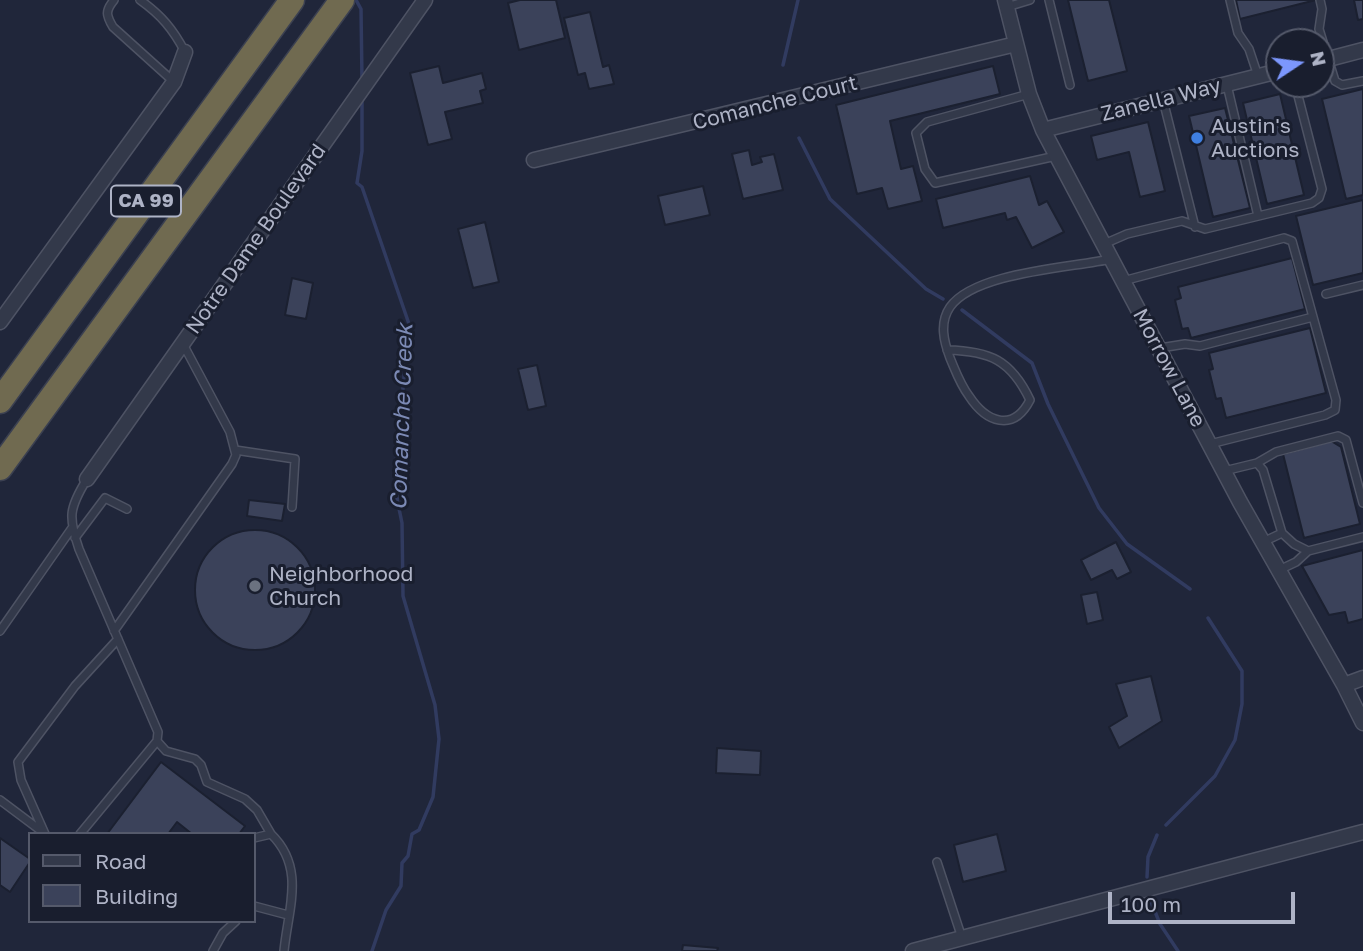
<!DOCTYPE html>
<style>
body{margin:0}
#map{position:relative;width:1363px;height:951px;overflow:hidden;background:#20263a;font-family:"Golos Text",sans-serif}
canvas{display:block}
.legend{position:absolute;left:28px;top:832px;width:228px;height:91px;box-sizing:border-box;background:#191e2e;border:2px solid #555a6b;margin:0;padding:9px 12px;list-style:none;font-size:21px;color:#aeb3c6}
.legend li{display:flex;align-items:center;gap:14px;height:35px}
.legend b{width:35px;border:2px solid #555a6b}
.north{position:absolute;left:1265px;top:28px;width:70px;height:70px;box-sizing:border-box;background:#191e2e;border:2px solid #555a6b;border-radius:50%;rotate:77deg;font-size:19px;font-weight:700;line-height:28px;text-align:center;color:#aeb3c6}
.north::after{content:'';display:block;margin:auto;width:24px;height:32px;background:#7c97fd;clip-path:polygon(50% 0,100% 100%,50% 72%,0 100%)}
.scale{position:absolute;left:1108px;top:892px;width:187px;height:32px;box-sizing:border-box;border:4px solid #aeb3c6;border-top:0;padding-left:9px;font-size:21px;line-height:24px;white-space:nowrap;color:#aeb3c6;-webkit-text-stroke:5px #191e2e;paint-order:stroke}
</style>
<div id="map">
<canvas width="1363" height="951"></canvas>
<ul class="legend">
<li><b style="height:9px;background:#33394a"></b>Road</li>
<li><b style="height:19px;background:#3b425a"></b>Building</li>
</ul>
<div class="north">N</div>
<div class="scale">100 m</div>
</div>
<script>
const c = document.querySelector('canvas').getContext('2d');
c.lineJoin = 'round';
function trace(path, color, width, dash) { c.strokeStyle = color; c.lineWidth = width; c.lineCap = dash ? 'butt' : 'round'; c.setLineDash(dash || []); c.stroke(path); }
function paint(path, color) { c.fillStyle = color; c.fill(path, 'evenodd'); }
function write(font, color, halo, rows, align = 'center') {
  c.font = font + ' "Golos Text",sans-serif'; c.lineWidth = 6; c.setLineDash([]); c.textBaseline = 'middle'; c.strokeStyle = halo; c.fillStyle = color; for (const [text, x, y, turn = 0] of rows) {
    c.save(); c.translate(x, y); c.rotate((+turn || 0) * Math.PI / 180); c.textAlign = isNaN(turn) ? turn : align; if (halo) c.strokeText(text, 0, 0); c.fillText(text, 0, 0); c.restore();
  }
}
trace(new Path2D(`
 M356,0L361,9L362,80
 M783,65L798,0
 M362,99V151L357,183L362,187L409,324L395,473L401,494L397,499L402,523L403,596L435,705L439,739L433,797L419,830L412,834L408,856L402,863L401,886L386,910L372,951
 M799,138L830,199L926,289L943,299
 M962,310L1032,363L1048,404L1099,508L1127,544L1190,589
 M1166,825L1215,776L1235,740L1242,704V671L1208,618
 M1147,877L1148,857L1157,835
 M1148,894L1160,924L1178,951`), '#313b60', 3.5);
const building = new Path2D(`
 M520,0H556L565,38L519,50L508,3Z
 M1068,0H1109L1127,71L1088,81Z
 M1236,0H1316L1240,19Z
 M1354,0H1363V19L1358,20Z
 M590,12L603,67L609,65L614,84L589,89L585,73L578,75L564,18Z
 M439,66L443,83L482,73L486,89L480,91L483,103L445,112L452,139L428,145L410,73Z
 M993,66L1000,94L890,121L901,169L913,166L922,201L888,209L882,188L857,194L836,105Z
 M1363,89V195L1346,199L1322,99Z
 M1280,94L1304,195L1267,204L1243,103Z
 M1225,108L1250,208L1213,217L1189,116Z
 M1148,122L1165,191L1140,197L1129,152L1097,160L1091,136Z
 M749,150L752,165L762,162L760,157L774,154L783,190L743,199L732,154Z
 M1030,176L1039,205L1047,201L1064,232L1032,248L1016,217L1007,220L1005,213L943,228L936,199Z
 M703,186L710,215L665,225L658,196Z
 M1363,200V273L1313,285L1296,216Z
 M485,222L499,282L473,288L458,229Z
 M1292,258L1305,309L1191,338L1188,328L1182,329L1175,300L1181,298L1178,287Z
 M292,278L313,283L306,319L285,315Z
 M1310,328L1326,393L1226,418L1221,398L1216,399L1209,370L1213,369L1209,353Z
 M537,365L546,406L528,410L518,369Z
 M1331,441L1341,447L1360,524L1304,538L1283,454Z
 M249,500L285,504L282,521L247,516Z
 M195 590a60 60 0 1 1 120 0a60 60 0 1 1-120 0Z
 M1116,542L1131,572L1117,579L1112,570L1091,580L1081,560Z
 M1363,550V619L1348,623L1345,612L1329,615L1302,566Z
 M1097,592L1103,620L1087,624L1081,595Z
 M1151,676L1162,721L1119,748L1109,727L1127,716L1116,684Z
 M717,748L761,751L760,775L716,773Z
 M161,762L245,826L239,834H192L177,822L168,834H107Z
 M997,834L1006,871L963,882L954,845Z
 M0,838L30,859V862L10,892L0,885Z
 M683,945L718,948L717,951H682Z`);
paint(building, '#3b425a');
trace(building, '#1b2030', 2);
const lane = new Path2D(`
 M114,0C105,11 106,15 113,27L174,82
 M140,0C161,15 173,29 185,52
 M1049,0L1070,85
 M1230,0L1238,33L1249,49L1258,76
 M1320,0L1322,9L1319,29L1335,81L1342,85L1363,81
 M1007,7L1030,0
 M1227,85L1258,216
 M1029,94L927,122L916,133L925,169L935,183L1056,156
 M1163,100L1195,227
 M1104,244L1127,234L1182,221L1205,229L1312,203L1319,198L1322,189L1295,84
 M1123,281L1284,238L1292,241L1336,400L1335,410L1325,415L1210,444
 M1326,294L1363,285
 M1160,348L1185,344L1200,346L1313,317
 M947,350C990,351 1011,360 1030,400C1013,433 986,422 969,396C960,384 956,372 950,358C944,342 939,323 950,307C975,272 1070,268 1111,259
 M235,450L295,459L292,507
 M1257,463L1276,452L1338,436L1346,440L1363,503
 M1224,471L1257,463L1263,470L1282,533L1263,542
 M1282,533L1294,544L1308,551L1363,537
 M75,538L105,498L127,509
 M1279,570L1296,562L1308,551
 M0,631L72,528
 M114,631L232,464L236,455L230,432L183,344
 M157,741L166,751L195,759L201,765L207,782L245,799L257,810L271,834
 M0,800L44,833
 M45,834L21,780L18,762L75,686L118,639
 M80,834L157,741L158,732L79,549C68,517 69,508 87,479
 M254,838L271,834C306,868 288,909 284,951
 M937,862L962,938
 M254,906L288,915
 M213,951L223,933L236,921`);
const street = new Path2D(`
 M1005,0L1029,94L1043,130L1240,502L1344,685L1363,723
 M1321,61L1363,50
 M1043,130L1279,71
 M534,160L1016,44
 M0,322L174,82L185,52
 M87,479L425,0
 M1344,685L1363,678
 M913,951L1363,832`);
const highway = new Path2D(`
 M0,401L292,0
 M0,468L342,0`);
trace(lane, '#4e5364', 10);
trace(street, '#4e5364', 17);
trace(highway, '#3b4051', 27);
trace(lane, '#33394a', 7);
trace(street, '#33394a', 14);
trace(highway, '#706a50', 24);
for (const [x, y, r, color] of [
 [1197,138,7,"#3f7fe0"],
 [255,586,7,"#6b7280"]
]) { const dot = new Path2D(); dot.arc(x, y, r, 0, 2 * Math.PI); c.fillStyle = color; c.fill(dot); trace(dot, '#191e2e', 2.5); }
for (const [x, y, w] of [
 [146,201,70]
]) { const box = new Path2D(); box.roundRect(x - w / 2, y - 15.5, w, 31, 5); c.fillStyle = '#191e2e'; c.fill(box); trace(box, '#aeb3c6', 2); }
write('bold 19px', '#aeb3c6', null, [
 ["CA 99",146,201]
]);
write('21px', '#aeb3c6', '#191e2e', [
 ["Zanella Way",1161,100,-14],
 ["Comanche Court",775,103,-14],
 ["Notre Dame Boulevard",256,239,-55],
 ["Morrow Lane",1169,368,62]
]);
write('21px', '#aeb3c6', '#191e2e', [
 ["Austin's",1211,126],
 ["Auctions",1211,150],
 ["Neighborhood",269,574],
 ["Church",269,598]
], 'left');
write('italic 23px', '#7c8ab5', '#191e2e', [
 ["Comanche Creek",402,417,-88]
]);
</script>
